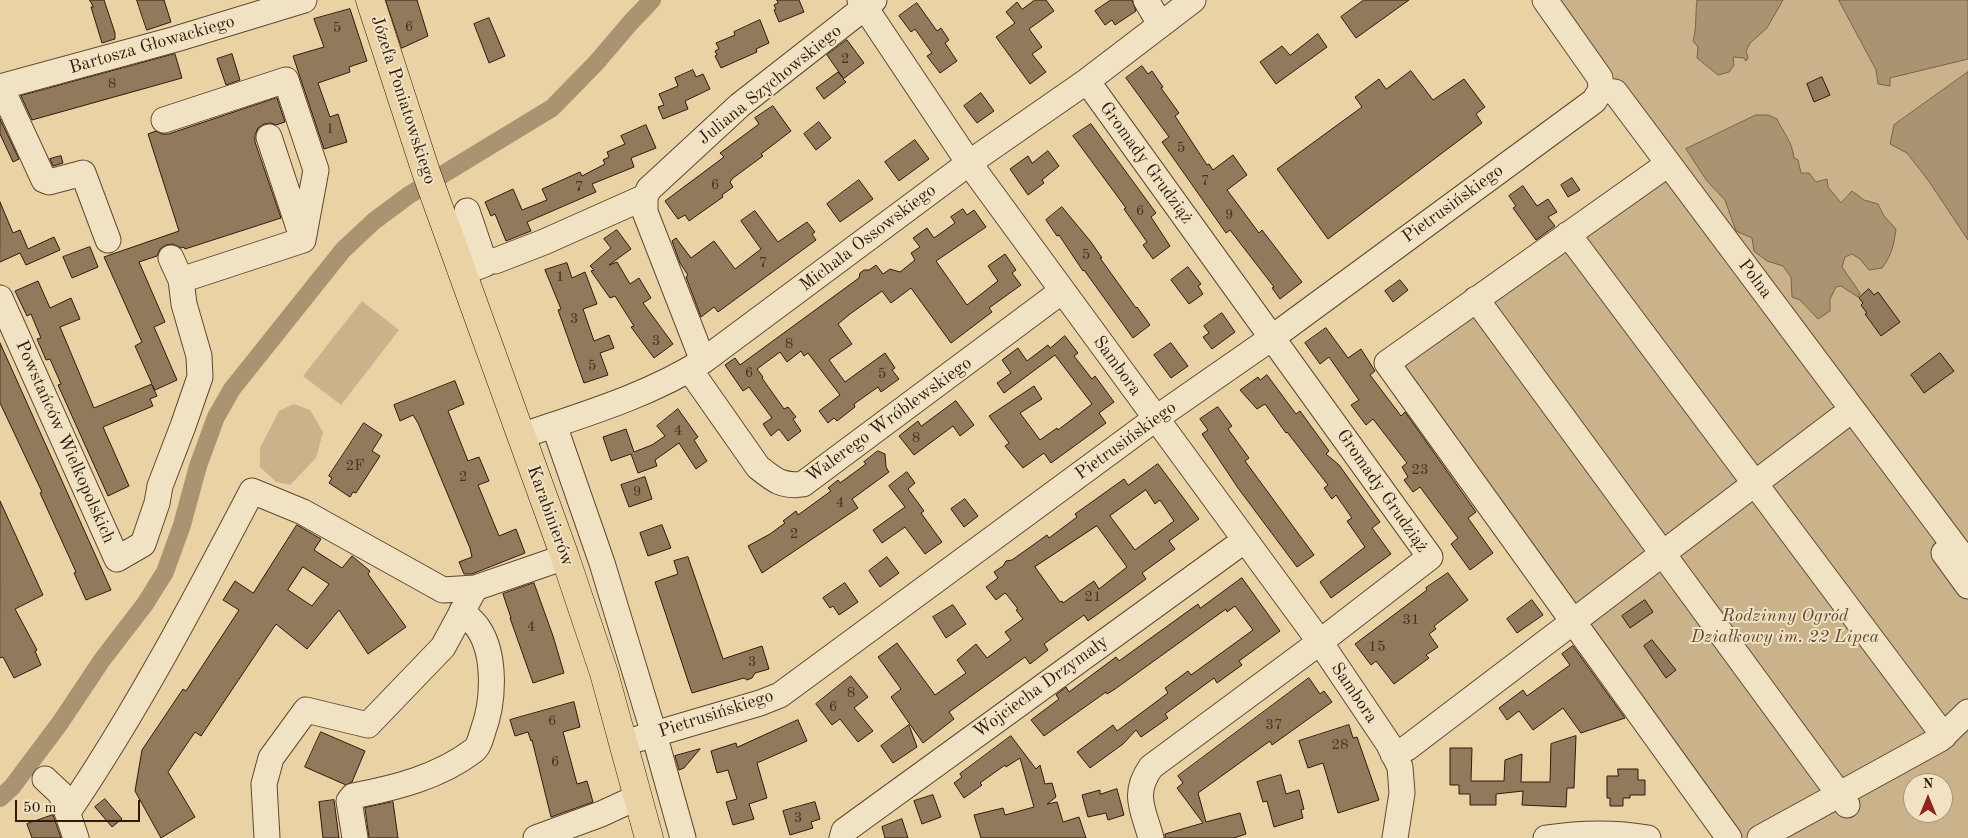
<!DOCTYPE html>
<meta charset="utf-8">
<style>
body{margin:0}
#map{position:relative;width:1968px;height:838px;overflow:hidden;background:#e9d2a3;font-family:"Old Standard TT",serif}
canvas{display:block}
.north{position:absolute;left:1903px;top:773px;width:50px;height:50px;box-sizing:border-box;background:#f1e2c3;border:1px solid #a4927a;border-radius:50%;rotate:0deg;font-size:14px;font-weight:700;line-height:20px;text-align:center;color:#311a0d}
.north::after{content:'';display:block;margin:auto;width:18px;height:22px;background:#8f2418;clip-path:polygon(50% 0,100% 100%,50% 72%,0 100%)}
.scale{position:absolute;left:15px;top:800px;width:125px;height:22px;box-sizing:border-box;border:2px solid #311a0d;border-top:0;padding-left:6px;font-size:15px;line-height:18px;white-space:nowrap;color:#311a0d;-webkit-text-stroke:4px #f1e2c3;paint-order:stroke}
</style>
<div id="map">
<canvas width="1968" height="838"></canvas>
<div class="north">N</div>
<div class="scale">50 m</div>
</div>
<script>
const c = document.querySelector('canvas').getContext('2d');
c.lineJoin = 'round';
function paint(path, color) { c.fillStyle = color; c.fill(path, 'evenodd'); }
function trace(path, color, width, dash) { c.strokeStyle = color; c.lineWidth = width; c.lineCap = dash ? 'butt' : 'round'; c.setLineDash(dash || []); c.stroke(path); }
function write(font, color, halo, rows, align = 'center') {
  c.font = font + ' "Old Standard TT",serif'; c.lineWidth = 4; c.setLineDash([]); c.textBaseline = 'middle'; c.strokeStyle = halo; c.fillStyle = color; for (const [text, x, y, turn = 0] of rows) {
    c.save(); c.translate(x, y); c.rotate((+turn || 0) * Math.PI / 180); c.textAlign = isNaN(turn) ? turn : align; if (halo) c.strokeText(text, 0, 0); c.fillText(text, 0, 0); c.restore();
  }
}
paint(new Path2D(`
 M1556,0H1968V838H1723L1380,362L1661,164L1614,84ZM1913,783H1943V813H1913Z
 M362,301L399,330L341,405L303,376Z
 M294,404L310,410L323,432L316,458L290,485L276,482L260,467V448L279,411Z`), '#cab38a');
const water = new Path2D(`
 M1697,0H1783L1767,28L1750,43L1746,51L1748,58L1746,61L1744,58L1733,57L1734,65L1729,72L1718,75L1697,58L1698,47L1693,41C1697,27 1695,14 1697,0Z
 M1839,0H1968V59L1890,78V86L1878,84L1876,70Z
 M1968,72V240L1928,180L1907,153L1890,144L1894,125Z
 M1756,115H1768L1777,119C1784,134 1792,141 1794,158L1798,160L1801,173H1809L1816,182L1827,179L1828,187L1841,203L1852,191L1864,200L1878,204L1884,216L1896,229C1894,244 1892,255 1882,268L1869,270L1860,259L1852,254L1845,257L1842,267L1860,293L1858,297L1841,286L1836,287L1830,299V311L1818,319L1800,300L1792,297L1791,277L1783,266L1767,261L1754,251L1752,238L1736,231L1725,200L1707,181L1686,149Z`);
paint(water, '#aa9370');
trace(water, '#7a6348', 1);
trace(new Path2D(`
 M0,798L12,787L60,723L102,660L145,604L165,572L182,525L198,466L216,417L232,389L343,250L374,221L409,195L552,108L596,63L631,22L652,0`), '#aa9370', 18);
const building = new Path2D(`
 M90,0H104L115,33V39L102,43L91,7H93Z
 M137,0H164L171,22L147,30Z
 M386,0H417L428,36L402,48Z
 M777,0H799L804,12L779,22L774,10L776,9L774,5L778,3Z
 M1035,0H1046L1054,11L1029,29L1042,47L1032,54L1046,72L1030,84L996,37L1015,23L1006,12L1017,2L1022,9Z
 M1111,0H1132L1136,11L1115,25L1112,20L1105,25L1095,11Z
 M1364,0H1409L1356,38L1341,17Z
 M917,3L937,31L941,28L949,40L945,43L957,61L940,73L927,56L932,53L915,29L911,32L899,16Z
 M350,9L367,61L349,67L350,72L318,83L330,117L338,114L347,142L324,149L293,56L324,47L314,19Z
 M489,18L505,56L489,63L474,24Z
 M760,20L769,43L756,49L757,52L721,68L715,56L717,55L715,51L719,49L716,43L735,35L734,32Z
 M1318,34L1327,47L1276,84L1260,62L1282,46L1290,55Z
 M847,40L864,63L843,79L846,82L824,99L816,88L838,72L843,78L827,55Z
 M175,54L182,78L32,120L21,96Z
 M232,54L240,80L226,85L217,59Z
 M1142,66L1148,74L1152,71L1163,87L1161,88L1179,113L1175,116L1207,165L1209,164L1213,170L1233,155L1247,175L1227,190L1259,233L1262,230L1302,282L1280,299L1272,288L1274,287L1230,230L1226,233L1162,142L1169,137L1126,78Z
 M693,70L696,77L703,74L710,89L685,101L688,109L663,119L658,107L664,105L659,94L678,86L675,78Z
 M1411,71L1433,100L1464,79L1485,107L1476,114L1482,123L1328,239L1277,169L1362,107L1355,97L1379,79L1386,89Z
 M1822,77L1830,95L1814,102L1807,84Z
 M981,93L994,111L977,123L964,106Z
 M277,98L285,122L276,125L271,123L264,124L258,128L255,135V142L281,218L185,249L184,247L181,248L173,244L166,245L160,249L157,256L139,262L165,322L154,327L177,380L155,390L152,385L157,396L150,399L153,406L103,427L129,486L108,496L58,385L61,384L50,359L46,360L37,339L41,338L31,314L27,316L15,291L38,281L50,308L71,298L80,319L60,327L94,408L152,384L135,346L142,342L104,257L179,231L148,134L156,131L162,134H168Z
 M773,106L791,131L761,154L763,156L733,178L730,182L733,187L722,195L723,197L689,221L685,215L678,219L665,201L724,157L720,153L759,124L755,118Z
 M0,119L19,159L13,162L0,134Z
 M819,122L831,138L816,150L804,134Z
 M1091,124L1156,213L1151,217L1170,246L1153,259L1143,245L1147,242L1124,209L1126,208L1073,136Z
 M646,125L656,148L631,158L634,167L592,184L596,192L527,222L531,231L506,241L495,214L491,216L485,202L513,189L522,210L547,200L542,189L580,172L582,176L605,164L603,160L609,157L607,152L625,144L621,136Z
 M915,140L929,159L899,181L885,162Z
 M1048,151L1059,166L1042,180L1044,183L1028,195L1010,169L1028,156L1032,163Z
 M61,156L63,163L53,166L50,159Z
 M1572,178L1580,190L1568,197L1561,185Z
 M859,180L873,199L840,222L827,204Z
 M1523,186L1537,206L1548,199L1557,212L1548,217L1555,226L1536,240L1513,208L1516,206L1509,196Z
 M0,202L13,233L20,230L28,249L54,237L60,250L26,265L20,253L0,262Z
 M1062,207L1091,242L1102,258H1100L1136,308L1137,307L1150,325L1133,338L1084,270L1083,271L1059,235L1057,236L1046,220Z
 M963,209L967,215L974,210L986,227L936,261L967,305L998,281L988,266L1005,254L1016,270L1012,273L1021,285L989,308L992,312L951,343L911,288L891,303L882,291L850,314L838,324L852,344L829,360L845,382L885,353L895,368L892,370L899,379L881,392L878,387L854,404L855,407L837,421L834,418L828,423L819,411L840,395L808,353L804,356L801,351L787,362L780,352L757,369L763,377L762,378L784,409L788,407L796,417L793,419L801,431L788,441L779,429L771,436L763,424L772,418L749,387L743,391L725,365L735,358L740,365L859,278L860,273L864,270H869L876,265L883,274L890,269L900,272L915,260L911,253L920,247L913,238L927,228L934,238L955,223L951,217Z
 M755,211L778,242L807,222L815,232L812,234L816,240L718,312L714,307L701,317L686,277L688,275L680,263L672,241L676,238L691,258L714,241L735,269L761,249L741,221Z
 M617,230L631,249L609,265L617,262L630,284L639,278L651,298L643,303L673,344L654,358L631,327L634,326L615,296L610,298L591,271L594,270L590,266L611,248L604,239Z
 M90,247L98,267L72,278L63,257Z
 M567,263L572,278L585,272L597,304L583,309L594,341L609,335L614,348L600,353L608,375L584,383L558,310L561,309L545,270Z
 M1188,267L1201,284L1198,286L1203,294L1189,304L1171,280Z
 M1400,280L1408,290L1393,302L1385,291Z
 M1869,289L1874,295L1878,292L1900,322L1881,336L1865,314L1867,313L1861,305L1863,303L1859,298Z
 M1222,313L1235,332L1212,349L1203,337L1209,333L1204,326Z
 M1326,328L1348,358L1361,349L1375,371L1370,375L1401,416L1405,412L1476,512L1468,518L1493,553L1470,570L1451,544L1458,538L1420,487L1413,492L1404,480L1408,477L1402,467L1407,463L1373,419L1366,425L1351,405L1359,400L1329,357L1320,364L1305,343Z
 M1065,336L1078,353L1074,356L1092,379L1095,376L1114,402L1099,413L1106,423L1051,463L1044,453L1023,468L1005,446L1009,443L989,416L1034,386L1042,399L1020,413L1040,440L1057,428L1058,430L1092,404L1055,355L1004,393L997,383L1011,373L1002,360L1018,348L1027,361L1048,345L1050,348Z
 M0,343L111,590L86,600L74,573L76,572L40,493L42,492L0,403Z
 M1171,343L1188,366L1171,378L1154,355Z
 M1940,353L1954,371L1924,393L1911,375Z
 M1267,375L1296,414L1300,411L1329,451L1326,454L1339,465L1380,522L1372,528L1391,554L1331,598L1320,582L1365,547L1347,521L1352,518L1336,495L1332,499L1324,488L1328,485L1287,432L1286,433L1265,404L1257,409L1240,390L1258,377L1260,380Z
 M455,381L464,404L448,411L468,461L479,457L489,481L478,485L499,536L516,529L525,553L472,574H464L459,562L472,557L470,548L418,423L413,415L400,421L394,405Z
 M956,401L974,425L960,436L953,426L914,455L899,436L918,421L921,426Z
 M1218,407L1232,426L1228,429L1249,458L1245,461L1314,555L1297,567L1238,488L1202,434L1208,430L1200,419Z
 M678,409L698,437L694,440L707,461L696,469L679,443L655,460L657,466L638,473L631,454L611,461L603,437L626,429L634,452L652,445L665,436L657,426Z
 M364,423L382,435L372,451L380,456L356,493L353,492L350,497L329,483L332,478L329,476Z
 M878,451L885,454L886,467L889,472L852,499L858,508L762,573L748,546L770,534L785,523L783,521L796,511L798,515L831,491L828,488L838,480L840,483L866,464L864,462Z
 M1158,464L1199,519L1169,541L1175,549L1142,573L1146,579L1127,593L1088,621L1084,615L1044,644L1048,650L1030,664L1025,657L949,712L954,719L923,743L891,697L901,689L878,657L897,643L935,695L966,673L957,660L976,644L987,658L1011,640L1005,632L1023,619L1016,610L1018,609L1007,595L1005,593L996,600L986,587L998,578L994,572L1003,566L1006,561L1012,560L1047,535L1049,538L1077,517L1075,514L1124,479L1128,485ZM1146,490L1155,504L1160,500L1174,521L1135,550L1110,516ZM1097,526L1127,567L1099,589L1094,581L1063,603L1062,601L1060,602L1035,567Z
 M907,472L915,483L908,489L924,511L921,513L942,542L925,554L905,527L882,543L873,530L905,507L889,486Z
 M645,477L652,499L629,507L621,485Z
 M965,499L978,516L964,527L951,509Z
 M0,501L43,595L15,609L37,650L35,651L41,665L14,678L3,657L0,658Z
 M297,525L321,539L314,550L342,568L352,556L370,571L368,574L406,627L368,654L339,610L307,649L276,624L201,736L195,732L168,772L195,817L161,838L135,791L142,750L183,689L186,691L239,610L223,600L235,581L253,593ZM303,567L329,584L312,606L288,590Z
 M662,525L671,548L648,556L640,533Z
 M688,557L723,659L762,646L769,669L755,673L752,678L747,680L744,678L692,693L655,582L678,574L674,561Z
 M887,557L899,573L880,587L869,571Z
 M1448,573L1468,600L1434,626L1436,629L1429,634L1438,647L1426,655L1429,658L1394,684L1376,661L1371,665L1355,644L1427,590L1426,588Z
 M1242,578L1280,631L1239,661L1242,665L1217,683L1214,678L1165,714L1168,718L1141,737L1136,730L1123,744L1090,768L1077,752L1113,725L1117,731L1168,693L1165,688L1188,671L1191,675L1253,630L1235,606L1227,612L1226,609L1115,689L1107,694L1106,692L1044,736L1031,720L1059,699L1056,695L1066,687L1069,692L1116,657L1119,661L1198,604L1200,608Z
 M534,583L553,636L564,673L533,683L510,618H511L503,594Z
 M845,583L858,602L839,615L833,606L830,608L823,598Z
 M1532,600L1543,615L1517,633L1507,619Z
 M1645,600L1653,612L1630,628L1622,616Z
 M953,605L966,624L946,638L933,617Z
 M1652,640L1676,670L1666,678L1644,646Z
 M1573,646L1625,718L1581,733L1563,708L1533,730L1519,711L1507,720L1499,708L1523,690L1527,696L1570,665L1562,654Z
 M851,676L868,697L854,708L873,731L858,742L840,719L832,725L816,704Z
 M1309,678L1320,694L1324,691L1332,702L1272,745L1270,741L1198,793L1206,822L1240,813L1246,834L1234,838H1165V834L1203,823L1177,788L1183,783L1178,776Z
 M574,702L580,727L563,732L577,784L587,781L593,802L551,817L532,740L531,741L528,732L515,736L510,720Z
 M798,720L807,741L757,763L767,798L749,804L754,819L733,825L726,802L737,799L728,770L717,773L711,751L736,743L737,747Z
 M909,725L917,747L893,763L881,746Z
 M1349,725L1353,738L1357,737L1379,800L1338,813L1323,763L1308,768L1299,741Z
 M321,732L365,751L352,782L346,785L305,767Z
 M1011,736L1036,769L1040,765L1045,784L1052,783L1056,797L1047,804L1057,802L1063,822L1079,817L1086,838H981L974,815L1003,808L1005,815L1034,807L1020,758L1006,767L1005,765L980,783L982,785L964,798L954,783L962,777L960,774Z
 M1576,736L1574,788H1567L1566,807L1522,805L1523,791L1496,794V805H1470V794H1459V785H1450V748H1472L1471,781H1504L1505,760L1522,754L1521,782H1550L1551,744Z
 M700,749L684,768L679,770L675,756Z
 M1618,769H1638V780H1645V795H1630V798H1623V806H1610V798H1607V776H1618Z
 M1281,775L1286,794L1299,790L1304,809L1301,810L1303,818L1274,827L1267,801L1263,802L1257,782Z
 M1117,789L1124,815L1108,820L1106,813L1088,817L1082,795L1100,790V794Z
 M933,795L941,817L922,824L914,801Z
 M105,799L122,819L112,827L95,807Z
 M334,800L339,838H323L319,802Z
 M393,802L398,838H369L365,808Z
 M815,802L820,819L811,822L813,828L790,835L783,811Z
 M53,815L61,838H32L27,824Z
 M902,819L908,838H885L882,827Z`);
paint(building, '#917a5b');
trace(building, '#311a0d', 1);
const minor = new Path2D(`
 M860,0L969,163L1320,642L1388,743L1400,767L1402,793L1395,838
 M1146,0L1160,24
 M1087,81L1430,557L1320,642L1151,767C1132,794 1143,809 1151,838
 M0,87L176,39L304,0
 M1,87L44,180L49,182L83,173L108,240
 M1601,90L1615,92L1968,564
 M164,120L286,80L316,170L303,240
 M1668,164L1387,363L1729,838
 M1568,234L1944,736
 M495,261L544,242L645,197
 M462,273L485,264L467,211
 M181,280L303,240L269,137
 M0,298L117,559L143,544L157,503L160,486L183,426L200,377L199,356L184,304L181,280L171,258
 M1476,299L1847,805
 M703,361L645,212V197L649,189L740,105L874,0
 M690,370L758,467C774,480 782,487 803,484L1062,291
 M554,425L602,563L654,734L683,838
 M521,436C582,415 648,396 703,361L969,163L1087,81L1193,0
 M1944,553L1968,586
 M624,743L760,703L780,695L1155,419L1273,337L1594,101L1601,90L1600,78L1545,0
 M1393,754L1407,748L1841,418
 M45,779L61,794L76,838
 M68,812C137,710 195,600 252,491L303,512L443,590L475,588L565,557
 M267,838L264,784L271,758L306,710L368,725L443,647L475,588
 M355,838L349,801L353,796C395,788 439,777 473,751C479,747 481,737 483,731C494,702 496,654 478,628C474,622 467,616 462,611
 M536,838L601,814L638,797
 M842,838L844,831L1245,540
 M1546,838C1580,833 1614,832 1648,838
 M1760,838L1940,739L1968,712`);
const major = new Path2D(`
 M370,0L426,172L565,557L604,673L649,838`);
trace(minor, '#5f4832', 27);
trace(major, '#311a0d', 29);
trace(minor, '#f1e2c3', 25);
trace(major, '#e9d2a3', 28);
write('15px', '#493220', null, [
 ["6",409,27],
 ["5",337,28],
 ["2",845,59],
 ["8",112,84],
 ["1",330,129],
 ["5",1181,148],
 ["7",1205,181],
 ["6",715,185],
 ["7",579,187],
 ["6",1140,211],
 ["9",1229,215],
 ["5",1086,255],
 ["7",763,263],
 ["1",560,277],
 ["3",574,319],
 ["3",656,341],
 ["8",789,344],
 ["5",592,366],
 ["6",749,373],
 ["5",882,374],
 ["4",678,431],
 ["8",916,438],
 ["2F",355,466],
 ["23",1420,470],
 ["2",463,477],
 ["9",637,492],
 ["4",840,503],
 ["2",794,534],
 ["21",1093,597],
 ["31",1411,620],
 ["4",531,627],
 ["15",1377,647],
 ["3",752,662],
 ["8",851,693],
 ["6",833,707],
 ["6",552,721],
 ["37",1274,725],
 ["28",1340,745],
 ["6",555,762],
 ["3",798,818]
]);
write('18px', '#311a0d', '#f1e2c3', [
 ["Bartosza Głowackiego",152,45,-16],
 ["Juliana Szychowskiego",770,85,-39],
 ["Józefa Poniatowskiego",403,100,72],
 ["Gromady Grudziąż",1146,163,54],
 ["Pietrusińskiego",1453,204,-36],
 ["Michała Ossowskiego",868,238,-37],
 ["Polna",1755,279,53],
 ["Sambora",1117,366,54],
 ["Walerego Wróblewskiego",889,420,-36],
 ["Pietrusińskiego",1126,441,-36],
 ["Powstańców Wielkopolskich",65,442,66],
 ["Gromady Grudziąż",1382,491,55],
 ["Karabinierów",550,516,70],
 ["Wojciecha Drzymały",1041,687,-36],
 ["Sambora",1354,693,56],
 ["Pietrusińskiego",716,714,-18]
]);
write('italic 18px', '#5f4832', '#f1e2c3', [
 ["Rodzinny Ogród",1785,616],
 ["Działkowy im. 22 Lipca",1785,637]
]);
</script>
